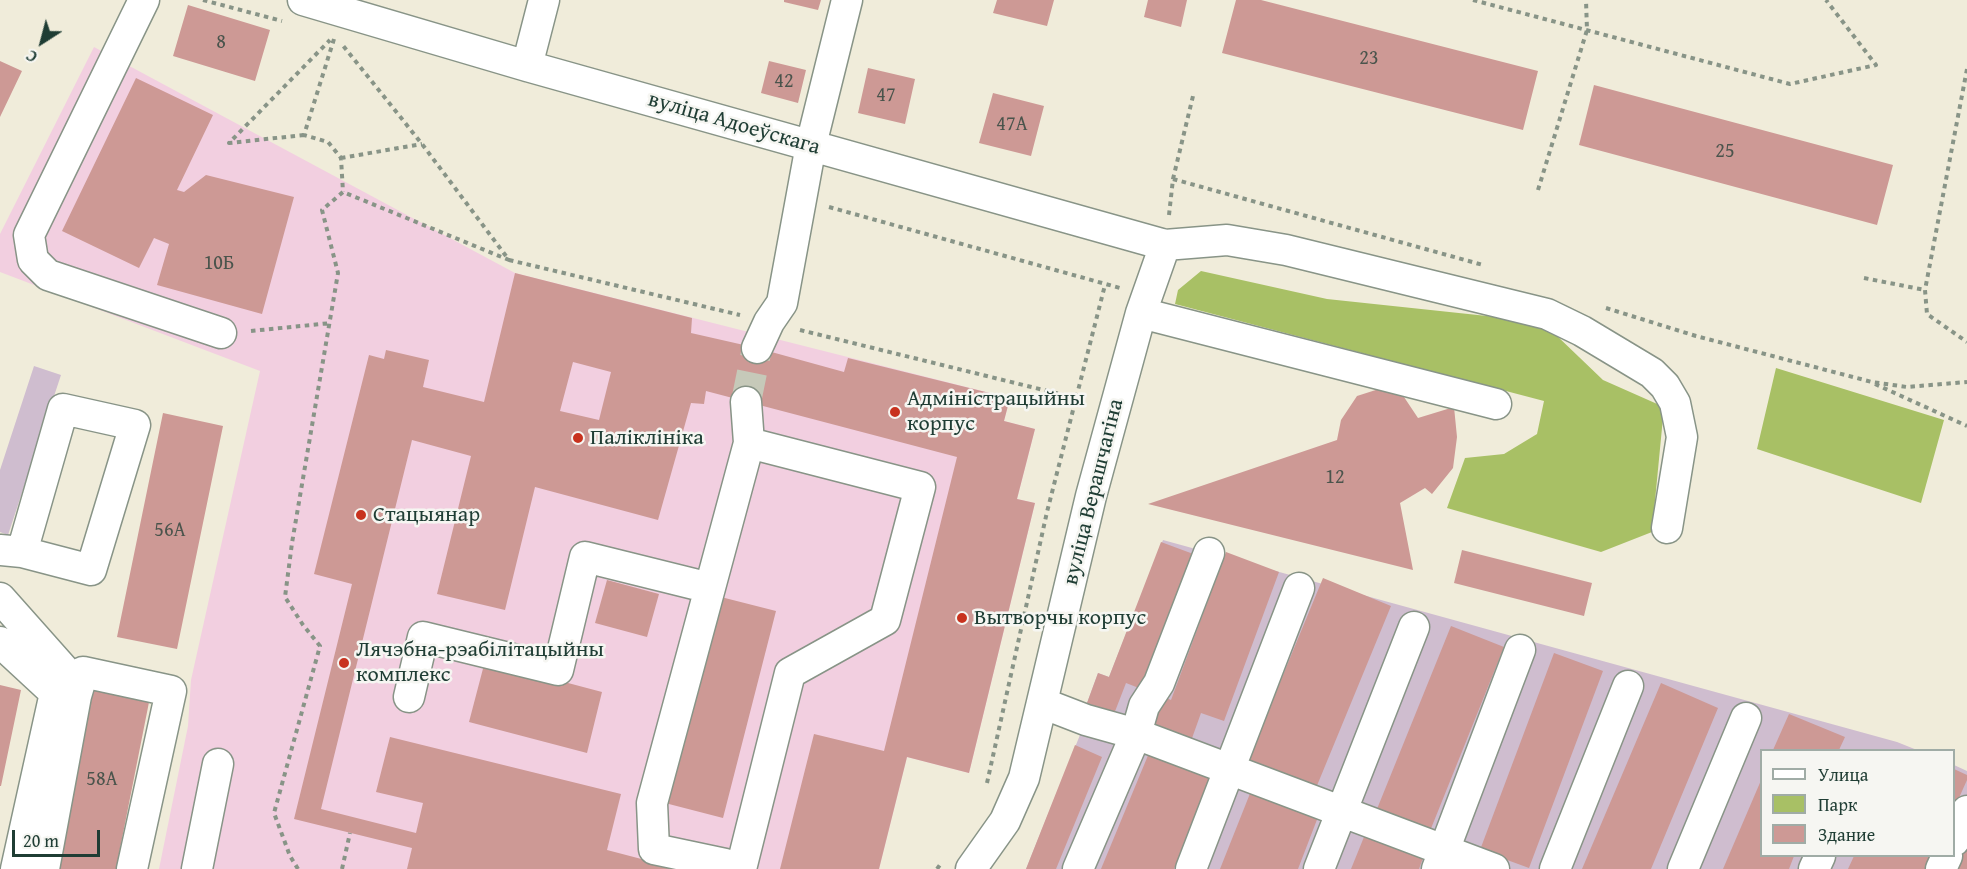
<!DOCTYPE html>
<meta charset="utf-8">
<style>
body{margin:0}
#map{position:relative;width:1967px;height:869px;overflow:hidden;background:#f0ecda;font-family:"Gentium Book Plus",serif}
canvas{display:block}
.legend{position:absolute;left:1760px;top:749px;width:195px;height:108px;box-sizing:border-box;background:#f6f6f2;border:2px solid #a0aca6;margin:0;padding:8px 10px;list-style:none;font-size:18px;color:#1f3d34}
.legend li{display:flex;align-items:center;gap:12px;height:30px}
.legend b{width:30px;border:2px solid #a0aca6}
.north{position:absolute;left:12px;top:12px;width:60px;height:60px;-webkit-text-stroke:4px #f6f6f2;paint-order:stroke;rotate:216deg;font-size:16px;font-weight:700;line-height:24px;text-align:center;color:#1f3d34}
.north::after{content:'';display:block;margin:auto;width:21px;height:27px;background:#1f3d34;clip-path:polygon(50% 0,100% 100%,50% 72%,0 100%)}
.scale{position:absolute;left:12px;top:830px;width:88px;height:27px;box-sizing:border-box;border:3px solid #1f3d34;border-top:0;padding-left:8px;font-size:18px;line-height:21px;white-space:nowrap;color:#1f3d34;-webkit-text-stroke:4px #f6f6f2;paint-order:stroke}
</style>
<div id="map">
<canvas width="1967" height="869"></canvas>
<ul class="legend">
<li><b style="height:8px;background:#fff"></b>Улица</li>
<li><b style="height:16px;background:#a8c065"></b>Парк</li>
<li><b style="height:16px;background:#cd9995"></b>Здание</li>
</ul>
<div class="north">С</div>
<div class="scale">20 m</div>
</div>
<script>
const c = document.querySelector('canvas').getContext('2d');
c.lineJoin = 'round';
function paint(path, color) { c.fillStyle = color; c.fill(path, 'evenodd'); }
function trace(path, color, width, dash) { c.strokeStyle = color; c.lineWidth = width; c.lineCap = dash ? 'butt' : 'round'; c.setLineDash(dash || []); c.stroke(path); }
function write(font, color, halo, rows, align = 'center') {
  c.font = font + ' "Gentium Book Plus",serif'; c.lineWidth = 5; c.setLineDash([]); c.textBaseline = 'middle'; c.strokeStyle = halo; c.fillStyle = color; for (const [text, x, y, turn = 0] of rows) {
    c.save(); c.translate(x, y); c.rotate((+turn || 0) * Math.PI / 180); c.textAlign = isNaN(turn) ? turn : align; if (halo) c.strokeText(text, 0, 0); c.fillText(text, 0, 0); c.restore();
  }
}
paint(new Path2D(`
 M94,47L515,273L1010,398L1004,421L1035,429L1017,499L1035,503L969,773L907,757L879,869H159L188,726L191,680L260,371L0,272V234Z`), '#f2cfe0');
paint(new Path2D(`
 M34,366L61,375L8,535L0,532V470Z
 M1163,540L1897,742L1917,750H1762V856H1954V765L1967,771V869H1026L1086,720L1087,703L1098,673L1109,677Z`), '#cfbdcf');
paint(new Path2D(`
 M1201,271L1327,299L1534,321L1555,334L1603,380L1664,407L1652,532L1601,552L1447,508L1465,458L1504,454L1537,434L1544,401L1175,304L1178,290Z
 M1776,368L1944,420L1921,503L1757,449Z`), '#a8c065');
paint(new Path2D(`
 M784,0H821L818,10L784,2Z
 M997,0H1054L1047,26L993,13Z
 M1148,0H1187L1181,27L1144,17Z
 M1236,0H1261L1538,71L1523,130L1222,53Z
 M188,5L270,30L255,81L173,56Z
 M0,61L22,71L0,117Z
 M769,61L806,70L798,103L761,93Z
 M868,68L915,79L905,124L858,113Z
 M136,78L213,115L177,190L184,192L206,175L294,197L262,314L157,285L169,244L154,238L139,268L62,231Z
 M1594,85L1893,165L1877,225L1579,145Z
 M993,93L1044,106L1031,156L979,143Z
 M515,273L692,318L691,333L757,348L844,372L848,358L1010,398L1004,421L1035,429L1017,499L1035,503L969,773L907,757L879,869H780L814,734L884,751L957,457L706,391L704,404L691,403L658,520L535,487L505,610L437,594L471,456L412,440L321,809L416,833L423,803L376,792L390,737L621,794L607,850L672,867L671,869H407L412,848L294,819L352,584L314,574L369,355L384,359L386,350L429,360L423,387L484,402ZM573,362L611,372L599,420L560,411Z
 M1382,388L1404,397L1418,418L1454,407L1457,437L1453,468L1432,494L1425,488L1400,503L1413,570L1148,504L1337,440L1341,420L1357,396Z
 M163,413L223,426L177,649L117,637Z
 M1161,542L1196,555L1144,690L1126,683L1114,714L1087,703L1098,673L1109,677Z
 M1462,550L1592,583L1584,616L1454,583Z
 M1226,552L1279,572L1224,721L1201,713L1191,741L1148,725L1159,695L1171,700Z
 M1323,578L1391,606L1316,788L1248,760Z
 M607,580L659,594L647,637L595,623Z
 M717,596L776,611L723,818L665,803Z
 M1451,626L1504,647L1430,831L1377,809Z
 M1554,653L1603,671L1529,868L1480,850Z
 M485,661L602,692L587,753L469,722Z
 M90,680L151,692L116,869H52Z
 M1661,683L1718,708L1651,869H1582Z
 M0,685L21,690L1,786H0Z
 M1789,714L1845,737L1839,750H1773Z
 M1075,745L1102,757L1056,869H1026Z
 M1149,753L1210,778L1174,869H1101Z
 M1954,769L1967,775V780L1954,809Z
 M1762,778V856H1794L1789,869H1723Z
 M1251,791L1318,817L1298,869H1220Z
 M1366,832L1424,855L1419,869H1351Z
 M1967,843V869H1955Z
 M1854,856H1932L1926,869H1848Z`), '#cd9995');
trace(new Path2D(`
 M746,402L757,348`), '#c6c9b9', 30, [30, 15]);
const minor = new Path2D(`
 M144,0L29,235L33,260L48,275L221,333
 M303,0L527,66L1165,245L1227,240L1286,250L1547,314L1582,331L1652,373L1665,386L1675,403L1682,437L1667,528
 M527,66L544,0
 M1141,313L1496,404
 M757,348L769,322L782,303L811,145L847,0
 M0,550L22,552L91,570L135,425L63,409L22,552
 M0,598L72,679L76,696
 M0,642L55,693L16,869
 M409,697L423,637L558,670L585,557L710,588
 M1042,703L1086,720L1136,734L1494,869
 M1954,841L1967,811
 M44,869L76,696L83,672L171,691L132,869
 M197,869L218,764
 M729,869L725,864L654,849L652,803L749,443L746,402
 M741,869L790,673L885,620L920,487L749,443
 M971,869L1005,821L1024,778L1091,496L1141,313L1165,245
 M1078,869L1136,734L1144,706L1159,683L1209,553
 M1191,869L1299,588
 M1319,869L1414,627
 M1437,869L1520,650
 M1555,869L1628,686
 M1683,869L1746,718
 M1814,869L1820,856
 M1941,869L1947,856`);
trace(minor, '#889487', 33);
trace(new Path2D(`
 M203,0L282,21
 M1473,0L1790,84L1876,65L1826,0
 M334,39L304,135L328,142L341,158L343,192
 M1967,69L1925,290L1927,314L1967,342
 M304,135L229,143L330,40
 M341,158L422,144
 M1173,179L1483,265
 M1538,190L1587,30L1586,0
 M829,207L1120,288
 M1169,215L1173,179L1193,96
 M509,260L740,315
 M1864,278L1925,290
 M1606,308L1696,336L1872,382L1907,387L1967,382
 M800,330L1076,398
 M251,331L331,323
 M1875,384L1967,426
 M987,783L1047,512L1105,285
 M298,869L290,856L274,813L320,646L303,625L285,597L292,543L338,273L322,210L343,192L509,260L422,144L341,43
 M342,869L350,833
 M937,869L942,862`), '#889487', 4, [4.5, 4.5]);
trace(minor, '#fff', 30);
for (const [x, y, r, color] of [
 [895,412,6,"#c8321e"],
 [578,438,6,"#c8321e"],
 [361,515,6,"#c8321e"],
 [962,618,6,"#c8321e"],
 [344,663,6,"#c8321e"]
]) { const dot = new Path2D(); dot.arc(x, y, r, 0, 2 * Math.PI); c.fillStyle = color; c.fill(dot); trace(dot, '#f6f6f2', 2); }
write('20px', '#4a544c', null, [
 ["8",221,43],
 ["23",1369,59],
 ["42",784,82],
 ["47",886,96],
 ["47А",1012,125],
 ["25",1725,152],
 ["10Б",219,264],
 ["12",1335,478],
 ["56А",170,531],
 ["58А",102,780]
]);
write('22px', '#1f3d34', '#f6f6f2', [
 ["вуліца Адоеўскага",734,124,16],
 ["вуліца Верашчагіна",1094,492,-76]
]);
write('22px', '#1f3d34', '#f6f6f2', [
 ["Адміністрацыйны",907,399],
 ["корпус",907,424],
 ["Паліклініка",590,438],
 ["Стацыянар",373,515],
 ["Вытворчы корпус",974,618],
 ["Лячэбна-рэабілітацыйны",356,650],
 ["комплекс",356,675]
], 'left');
</script>
